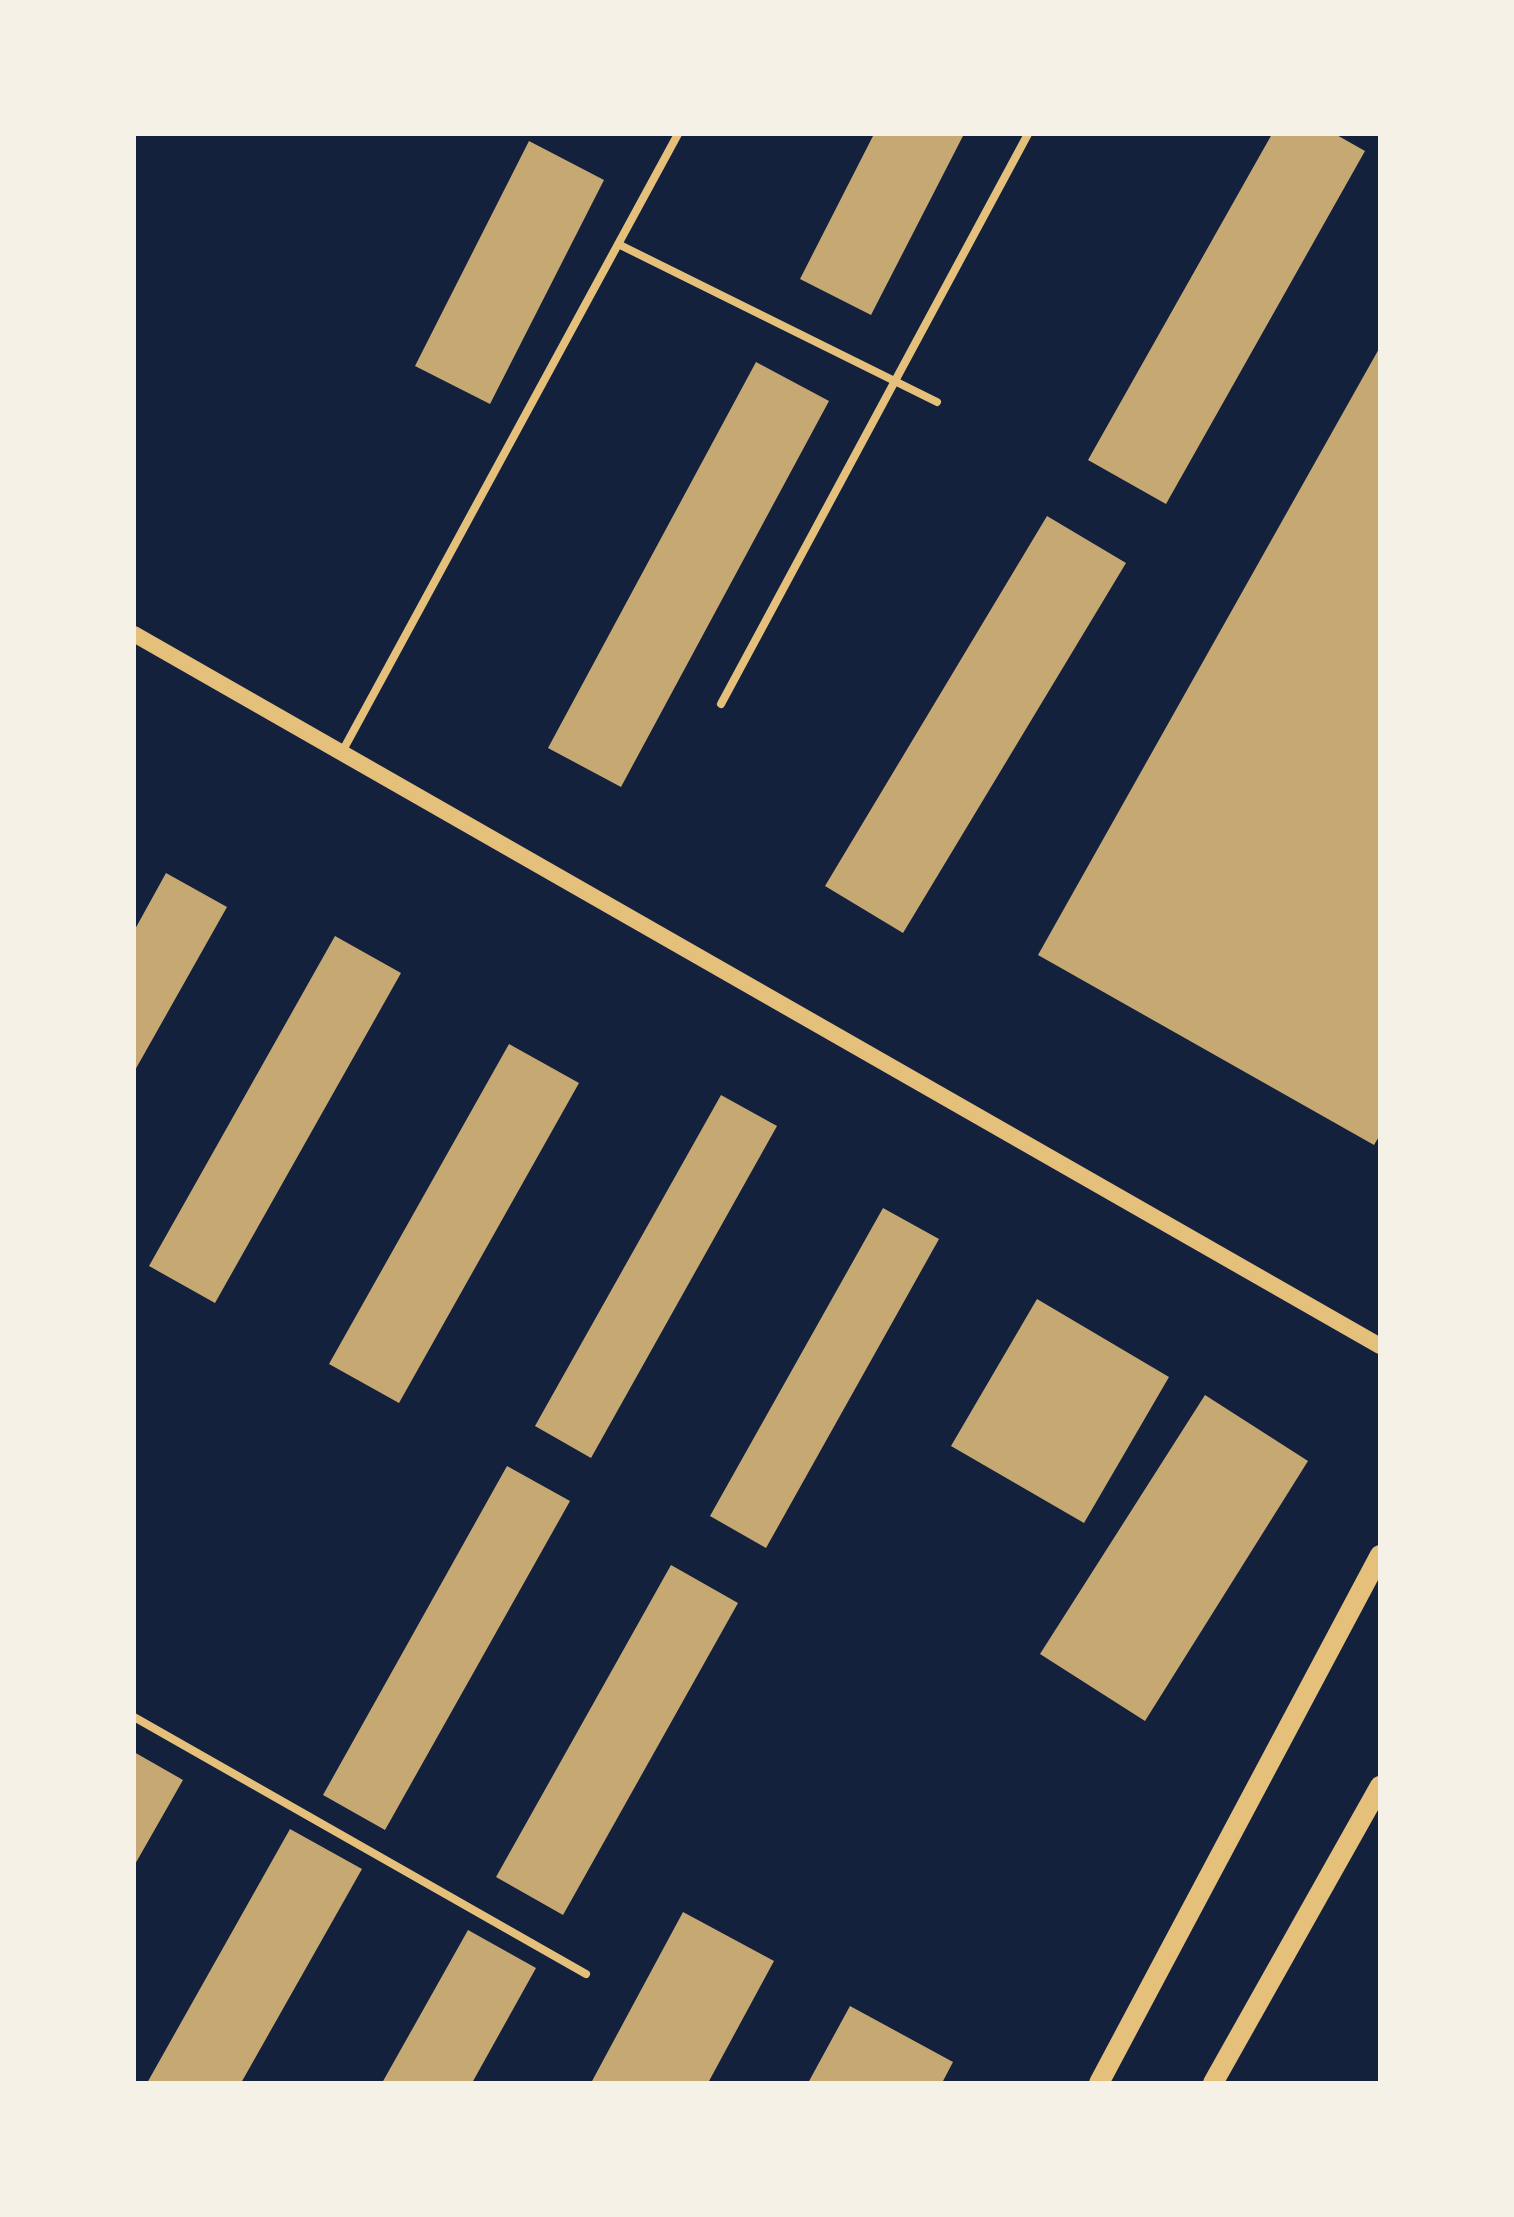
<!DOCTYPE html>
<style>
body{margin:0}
#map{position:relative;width:1514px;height:2217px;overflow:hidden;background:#14213d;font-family:Helvetica,sans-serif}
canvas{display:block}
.frame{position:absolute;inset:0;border:136px solid #f6f1e7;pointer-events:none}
</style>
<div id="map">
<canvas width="1514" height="2217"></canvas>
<div class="frame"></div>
</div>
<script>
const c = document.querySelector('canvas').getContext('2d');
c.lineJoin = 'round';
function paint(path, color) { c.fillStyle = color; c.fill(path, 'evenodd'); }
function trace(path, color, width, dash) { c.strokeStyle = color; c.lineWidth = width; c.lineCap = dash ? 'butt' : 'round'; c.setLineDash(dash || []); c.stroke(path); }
paint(new Path2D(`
 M874,134H964L871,315L800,279Z
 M1272,134H1335L1365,151L1166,504L1088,460Z
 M529,141L604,180L490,404L415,366Z
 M1380,347V1135L1374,1145L1038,955Z
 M756,362L829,401L621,787L548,748Z
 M1047,516L1126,563L903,933L825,886Z
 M166,873L227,907L134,1072V931Z
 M335,936L401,973L215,1303L149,1266Z
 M509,1044L579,1083L399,1403L329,1364Z
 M721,1095L777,1126L591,1458L535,1426Z
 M883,1208L939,1239L766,1548L710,1516Z
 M1037,1299L1169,1377L1084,1523L951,1446Z
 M1205,1395L1308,1461L1145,1721L1040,1654Z
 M507,1466L570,1501L385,1830L323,1795Z
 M671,1565L738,1603L563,1915L496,1877Z
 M134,1752L183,1780L134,1866Z
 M290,1829L362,1869L241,2083H147Z
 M683,1912L774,1961L708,2083H591Z
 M468,1930L536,1968L472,2083H382Z
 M850,2006L953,2062L942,2083H808Z`), '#c6a872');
trace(new Path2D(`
 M618,244L937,402
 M721,704L1028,134
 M342,752L678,134
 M134,1717L586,1974`), '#e5c07b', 8);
trace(new Path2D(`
 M134,634L1380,1346`), '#e5c07b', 16);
trace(new Path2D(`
 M1099,2083L1380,1555
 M1213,2083L1380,1786`), '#e5c07b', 20);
</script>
